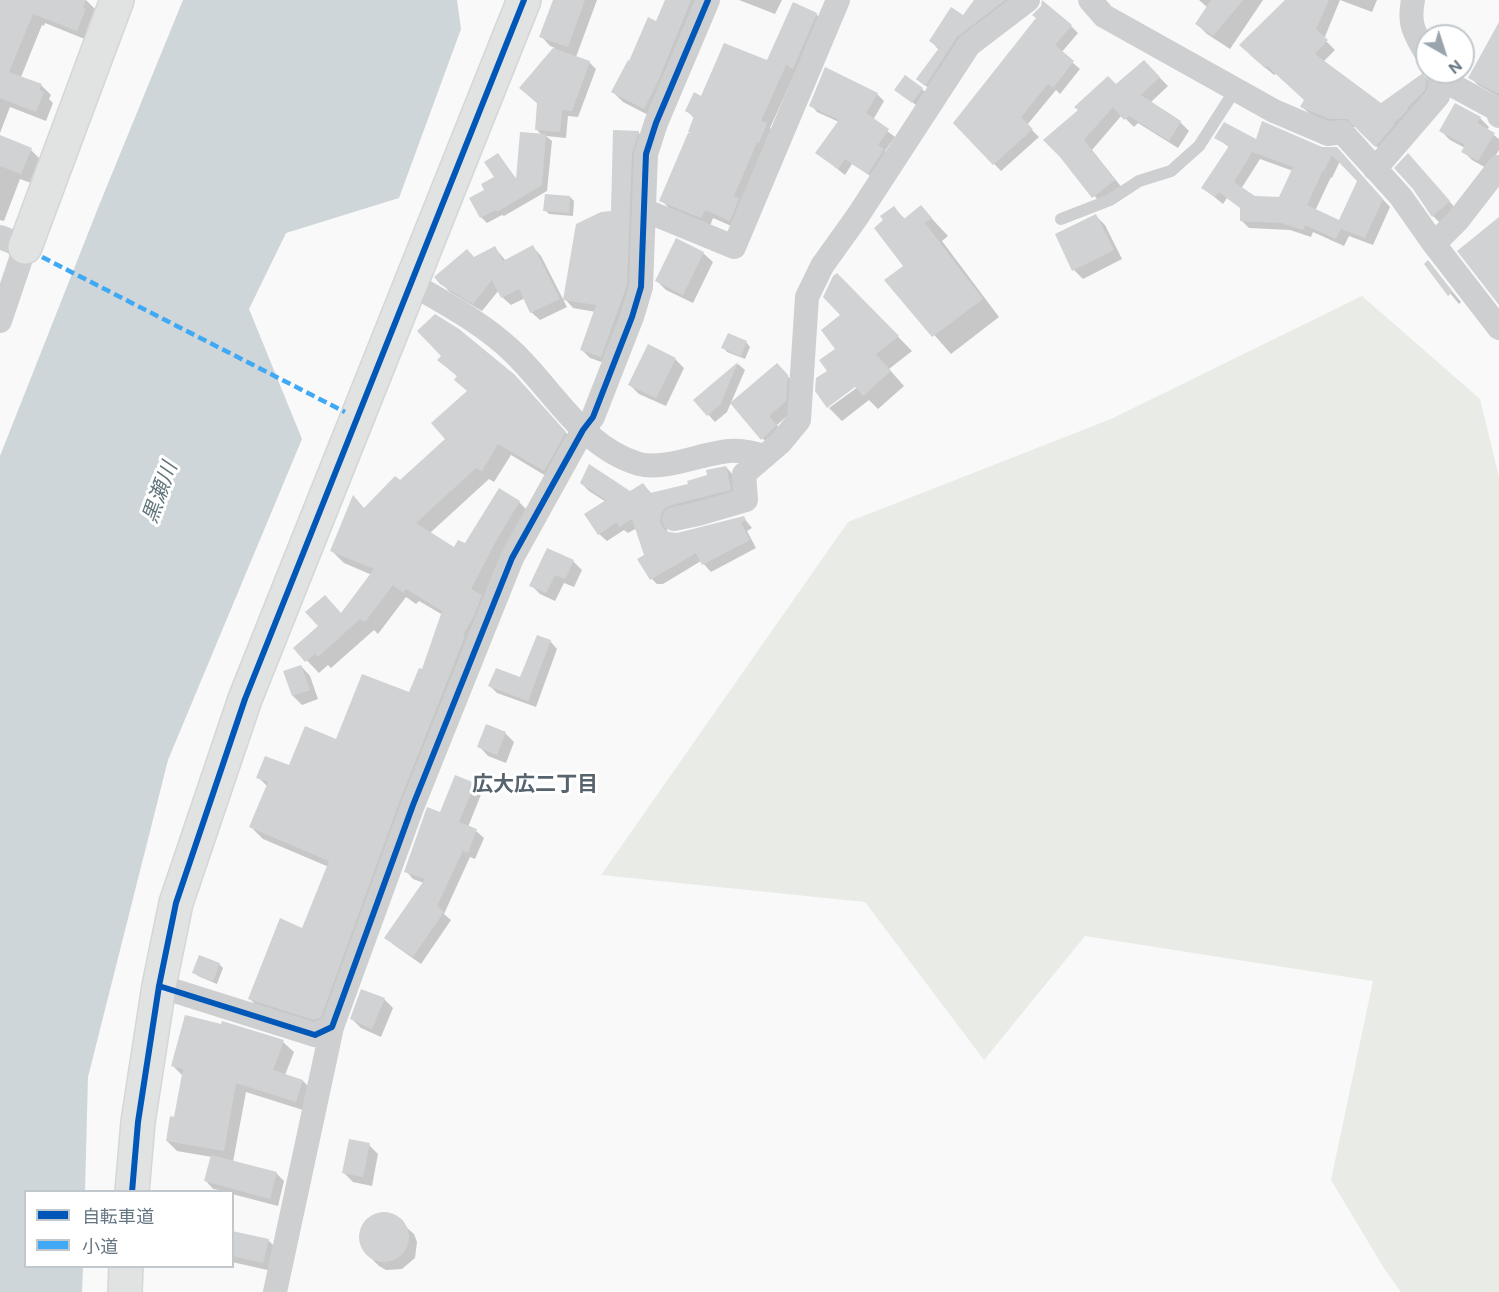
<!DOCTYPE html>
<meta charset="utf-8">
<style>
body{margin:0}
#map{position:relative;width:1499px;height:1292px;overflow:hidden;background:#f9f9f9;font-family:"DM Sans","Noto Sans JP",sans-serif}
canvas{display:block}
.legend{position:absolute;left:24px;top:1190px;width:210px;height:78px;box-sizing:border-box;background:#fff;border:2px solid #c1c8cd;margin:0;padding:8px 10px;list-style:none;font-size:18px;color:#657683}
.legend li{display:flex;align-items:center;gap:12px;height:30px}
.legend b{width:30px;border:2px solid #c1c8cd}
.north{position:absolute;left:1415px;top:24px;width:60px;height:60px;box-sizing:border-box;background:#fff;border:2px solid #c1c8cd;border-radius:50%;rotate:141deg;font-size:16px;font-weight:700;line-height:24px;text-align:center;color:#657683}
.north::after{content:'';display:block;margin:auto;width:21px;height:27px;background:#99a4ac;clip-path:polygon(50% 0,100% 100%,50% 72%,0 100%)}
</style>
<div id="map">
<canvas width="1499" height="1292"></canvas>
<ul class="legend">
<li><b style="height:8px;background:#0057b8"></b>自転車道</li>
<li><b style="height:8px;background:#3fa9f5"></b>小道</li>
</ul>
<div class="north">N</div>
</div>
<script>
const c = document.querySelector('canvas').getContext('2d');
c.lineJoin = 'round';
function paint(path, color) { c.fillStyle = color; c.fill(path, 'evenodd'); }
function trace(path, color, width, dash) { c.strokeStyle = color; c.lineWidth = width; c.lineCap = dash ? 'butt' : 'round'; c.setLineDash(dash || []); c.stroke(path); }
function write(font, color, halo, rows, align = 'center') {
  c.font = font + ' "DM Sans","Noto Sans JP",sans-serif'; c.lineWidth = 6; c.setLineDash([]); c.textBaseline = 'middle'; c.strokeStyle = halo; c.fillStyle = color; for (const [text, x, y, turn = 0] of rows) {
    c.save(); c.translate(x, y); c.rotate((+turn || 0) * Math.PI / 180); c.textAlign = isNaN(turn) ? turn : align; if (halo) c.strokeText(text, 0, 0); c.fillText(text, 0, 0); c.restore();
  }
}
paint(new Path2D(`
 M1362,296L1480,399L1499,477V1292H1401L1385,1270L1331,1180L1373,981L1085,936L984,1060L865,902L601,875L848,522L1111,419Z`), '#e8ebe6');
paint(new Path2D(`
 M183,0H457L461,29L399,198L286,233L249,309L302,439L168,760L88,1077L85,1191L26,1192V1266L83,1267L82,1292H0V456L100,203Z`), '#ced6d9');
paint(new Path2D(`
 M0,0H86L96,10L93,18L95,20L87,40L45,23L44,26L42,25L21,77L41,85L51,95L49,99L53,103L46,121L10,107L0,133Z
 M554,0H597L576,57L589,62L596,69L578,117L568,116L566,138L546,136L552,141L547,191L504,216L502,215L487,223L481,217L486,190L496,177L498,155L518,181L542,135L536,129L538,104L521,88L555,48L550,46L541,36Z
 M667,0H705L654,118L623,102L613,92L657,23Z
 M739,0H782L775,14Z
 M976,0H1024L934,93L918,79L939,50L931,41L963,17Z
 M1199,0H1263L1230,49L1207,34L1197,24L1208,8Z
 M1306,0H1340L1324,39L1335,50L1323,62L1381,105L1423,75L1431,83L1409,125L1384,154L1357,127H1340L1311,115L1302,107L1306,100L1277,73L1274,75L1249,54Z
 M1340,0H1377L1372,12Z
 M816,14L825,23L795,73L770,128L775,133L738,229L713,218L710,226L670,209L661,200L693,135L695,119L687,111L702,98L767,62Z
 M1071,26L1078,33L1061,53L1080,69L1060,94L1056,90L1027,125L1039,137L1001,171L955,123Z
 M1499,41V97L1478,85L1470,77Z
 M1144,62L1168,86L1150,103L1180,122L1189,131L1178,148L1138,123L1134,127L1122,115L1092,150L1123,189L1102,205L1061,156L1116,86Z
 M922,89L926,93L917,106L901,93Z
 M877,94L884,101L873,120L895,137L885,151L890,156L875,179L852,164L845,175L817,153L839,122L817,112L811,105Z
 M1480,118L1489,127L1487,130L1499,139V150L1488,169L1472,160L1463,151L1465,148L1450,140L1441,131Z
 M638,132L646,141L635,294L610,365L590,358L581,349L596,312L573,308L565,299L612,212Z
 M0,137L31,150L41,160L31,183L20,179L4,221L0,220Z
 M1216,137L1256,141L1344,157L1390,207L1373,245L1349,236L1344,246L1313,232L1311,237L1290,230L1249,228L1241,220L1242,209L1227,198L1223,204L1203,188L1230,148ZM1260,159L1293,171L1280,199L1254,198L1241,189ZM1340,161L1359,181L1340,222L1315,211L1331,177L1332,178Z
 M1416,164L1458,211L1442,225L1433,216L1414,188Z
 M570,197L574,201L573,216L549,214L545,210Z
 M921,207L948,236L942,241L999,317L951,354L886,280L905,266L885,220L894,208L906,220Z
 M1096,216L1105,225L1122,259L1083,279L1074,270Z
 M676,240L703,253L713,262L693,303L666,290L657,281Z
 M533,247L541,256L567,307L540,320L531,312L525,298L511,305L502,297L499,290L482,311L450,292L441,283L475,258L495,248L506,261Z
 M1428,262L1461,302L1459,304L1426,264Z
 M837,275L912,351L889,369L904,386L878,409L869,400L842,421L829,408L862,384L860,381L829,405V407L817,391L829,371L837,349L842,315Z
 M746,342L750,347L745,359L727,352L723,347Z
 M675,359L684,368L666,406L639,394L630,385Z
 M439,360L527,389L577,445L556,482L511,455L494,482L489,479L430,533L455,549L465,545L519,502L531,514L333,1029L262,1011L250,999L303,930L329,867L263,839L251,827L268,787L258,777L289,767L337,741L410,694L423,671L443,615L419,601L416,604L406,597L378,634L374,630L331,668L328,665L319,673L295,648L342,615L372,575L344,563L332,551L365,510L400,483L448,439L468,392L458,377Z
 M738,364L745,370L727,412L715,422L695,400Z
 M786,374L796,386L794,410L777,425L784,435L771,448L732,403Z
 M726,467L733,475L738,497L668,522L667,531L669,534H677L743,517L752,528L747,531L756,548L711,572L701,561L663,584H657L649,576L646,556L637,528L628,533L624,530L607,541L599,534L606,502L589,491L581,483L630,492L643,484L652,494L690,485Z
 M573,561L582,570L574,587L564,583L555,601L540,594L531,585Z
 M550,641L557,649L536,707L497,693L490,686L521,678Z
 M301,666L310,676L318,699L302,705L293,696Z
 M505,733L514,742L506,763L488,756L479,746Z
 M474,784L482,792L468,827L476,831L484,838L475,859L470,857L444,914L451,920L421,964L394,945L386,938L424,883L413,879L406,871L440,814Z
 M219,964L223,968L217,984L198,976L194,972Z
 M384,999L393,1008L381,1037L361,1028L352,1019Z
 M223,1023L283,1042L294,1052L285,1075L303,1081L313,1091L306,1111L246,1092L233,1162L276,1173L284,1181L278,1206L232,1194V1192L213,1189L205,1180L212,1157L177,1151L167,1141L175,1118L183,1076L173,1066L222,1026Z
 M369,1145L378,1154L372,1186L353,1182L344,1173Z
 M391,1214L414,1234L417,1242L415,1258L402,1269L386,1270L379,1266L369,1256L360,1242L363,1226L375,1215Z
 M232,1232L268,1240L277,1249L272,1271L232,1262Z`), '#0003');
paint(new Path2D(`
 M0,0H86L83,8L86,9L77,31L33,14L9,72L42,84L39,90L44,92L36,112L0,98Z
 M553,0H585L568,47L539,37Z
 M665,0H691L659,79L644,109L611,92L628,60L629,61L648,17L656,21Z
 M974,0H1005L957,37L925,86L916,79L939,48L929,41L951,7L963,15Z
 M1042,0L1072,25L1055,45L1074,61L1053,88L1048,84L1021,117L1033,129L993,165L953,123L1036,18L1032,15L1041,6Z
 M1211,0H1243L1213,36L1195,24Z
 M1285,0H1329L1316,29L1328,40L1315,54L1381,103L1423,73L1426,82L1425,90L1407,108L1408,109L1401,117L1393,123L1395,124L1375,147L1347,119H1330L1300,107L1304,100L1267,66L1265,68L1239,45Z
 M793,2L817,13L793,69L786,65L761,121L767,123L759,143L757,142L734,196L739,198L730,221L705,210L701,218L659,201L688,133H691L688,132L694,116L685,111L694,92L701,96L724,43L767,60Z
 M1499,22V94L1468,78Z
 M553,48L590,61L572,111L562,110L560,132L535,130L537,103L519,88Z
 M1144,60L1160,77L1141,95L1181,121L1169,141L1129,116L1124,120L1113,107L1084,140L1115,180L1092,198L1060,157L1043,140L1078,110L1074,107L1108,76L1116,84Z
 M825,67L878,93L866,113L889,129L878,145L884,149L868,174L845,159L838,169L815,153L839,120L809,106Z
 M905,75L923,88L912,103L894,90Z
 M1455,103L1481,117L1477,123L1495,133L1478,161L1461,152L1465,145L1439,131Z
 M1262,121L1322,147H1337L1383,199L1365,238L1341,229L1336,239L1305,225L1303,230L1281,223L1240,221V208L1219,192L1215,197L1201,188L1229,146L1214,138L1224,122L1256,139ZM1252,152L1293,167L1279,197L1255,196L1234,182ZM1332,155L1357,181L1339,220L1307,205L1323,170L1324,171Z
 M613,130L639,131L632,153L627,285L601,357L580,350L596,305L563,300L576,224L601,212L611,211Z
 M520,132L546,134L542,185L497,212L496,210L480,218L469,198L484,190L481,184L494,177L484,162L498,153L516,179Z
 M0,135L32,148L21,174L0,166Z
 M1408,153L1450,201L1432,217L1413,189L1394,168Z
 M545,194L570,196L569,213L543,211Z
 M921,205L932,218L925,223L983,299L932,337L884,280L903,266L874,228L883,220L880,216L894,206L904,219Z
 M1096,214L1114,250L1072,271L1055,234Z
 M1499,217V305L1457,251Z
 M676,238L704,252L683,295L655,281Z
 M533,245L560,299L530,313L519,289L501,298L492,280L473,304L440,284L434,277L467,249L474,257L495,246L503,261Z
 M1428,260L1453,292L1448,296L1424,264Z
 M837,273L899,336L876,354L891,371L863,396L855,387L827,408L815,391L816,378L827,371L819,360L835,349L821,330L840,315L823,297L833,276Z
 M435,314L459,329L515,375L566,432L544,471L498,444L482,471L476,468L416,523L454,547L458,540L465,543L499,488L520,501L496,541L471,589L482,595L473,618L463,635L465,636L400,800L321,1017L314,1020L248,999L280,918L302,928L329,861L249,827L268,782L256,778L265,756L289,765L305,726L336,739L362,674L409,692L419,668L422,669L442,611L406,589L403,593L393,585L365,622L360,619L318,657L315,654L305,662L293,648L318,626L305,612L325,595L341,613L374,569L330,551L353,495L364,508L395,476L400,480L445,439L431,423L467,391L454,380L457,376L437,360L441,356L417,331Z
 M728,333L747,341L741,356L721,348Z
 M648,344L676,358L656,398L628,385Z
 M738,362L720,405L707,416L693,400Z
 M777,363L788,375L786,401L769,416L777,425L761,440L730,403Z
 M589,464L630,491L643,483L650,493L688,484L687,481L707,475L706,470L726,466L731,490L671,505L665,508L661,514L660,522L664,529L669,532L677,533L744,516L746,520L741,523L750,540L702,565L696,553L650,580L637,559L644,555L632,519L619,527L617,522L598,535L584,514L606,500L580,483Z
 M547,548L574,560L565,579L555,575L546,593L529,586Z
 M537,635L551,640L528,701L488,686L496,668L520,677Z
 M301,665L310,690L292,696L283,671Z
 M486,724L506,732L497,755L477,747Z
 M455,775L475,783L459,822L477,829L468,853L463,850L437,906L444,912L413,957L384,938L425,879L404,872L427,807L440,812Z
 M199,955L220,963L213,981L192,973Z
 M361,989L385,998L372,1029L350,1019Z
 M185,1015L221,1024L222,1021L284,1040L273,1070L303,1080L296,1102L236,1083L224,1151L166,1141L170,1116L174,1117L183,1069L171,1066Z
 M349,1139L370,1143L363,1177L342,1173Z
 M211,1155L277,1172L270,1199L204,1181Z
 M359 1237a25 25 0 1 1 50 0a25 25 0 1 1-50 0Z
 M232,1231L269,1239L263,1263L232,1256Z`), '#d0d2d3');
const secondary = new Path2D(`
 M25,247L117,0
 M132,1192L138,1122L159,986L176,903L245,699L524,0
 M125,1292L126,1266`);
trace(secondary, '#d5d6d7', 36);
trace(new Path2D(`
 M1061,219L1110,200L1139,181L1171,171L1199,146L1235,90`), '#cecfd0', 12);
trace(new Path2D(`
 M1090,0L1104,16L1274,111L1328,134L1342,132L1401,197L1434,244L1499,328
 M1413,0C1408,26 1415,33 1427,55
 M1441,79L1498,110L1499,116
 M1375,169L1438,96L1441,79L1437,72
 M644,210L734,247L838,0
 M0,237L25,247L0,321
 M1434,244L1458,220L1499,167
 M410,283C446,304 483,323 513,352C553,390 583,448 639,464C664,471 703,453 729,451C742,450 753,453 765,456
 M674,519L698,514L746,500L744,474L780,443L799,420L807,297L822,266L857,217L969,45L1028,0
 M159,986L315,1035L332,1027L413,805L512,558L583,430L593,417L632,317L641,287L646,154L656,123L708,0
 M275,1292L332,1027`), '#cecfd0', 24);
trace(secondary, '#e1e2e2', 33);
trace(new Path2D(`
 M42,257L345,412`), '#3fa9f5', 4.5, [9, 4.5]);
trace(new Path2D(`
 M159,986L315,1035L332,1027L413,805L512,558L583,430L593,417L632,317L641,287L646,154L656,123L708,0
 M132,1192L138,1122L159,986L176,903L245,699L524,0`), '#0057b8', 6);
write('italic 21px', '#60757c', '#fff', [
 ["黒瀬川",161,493,-70]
]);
write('bold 21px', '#57646e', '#fff', [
 ["広大広二丁目",535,785]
]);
</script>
